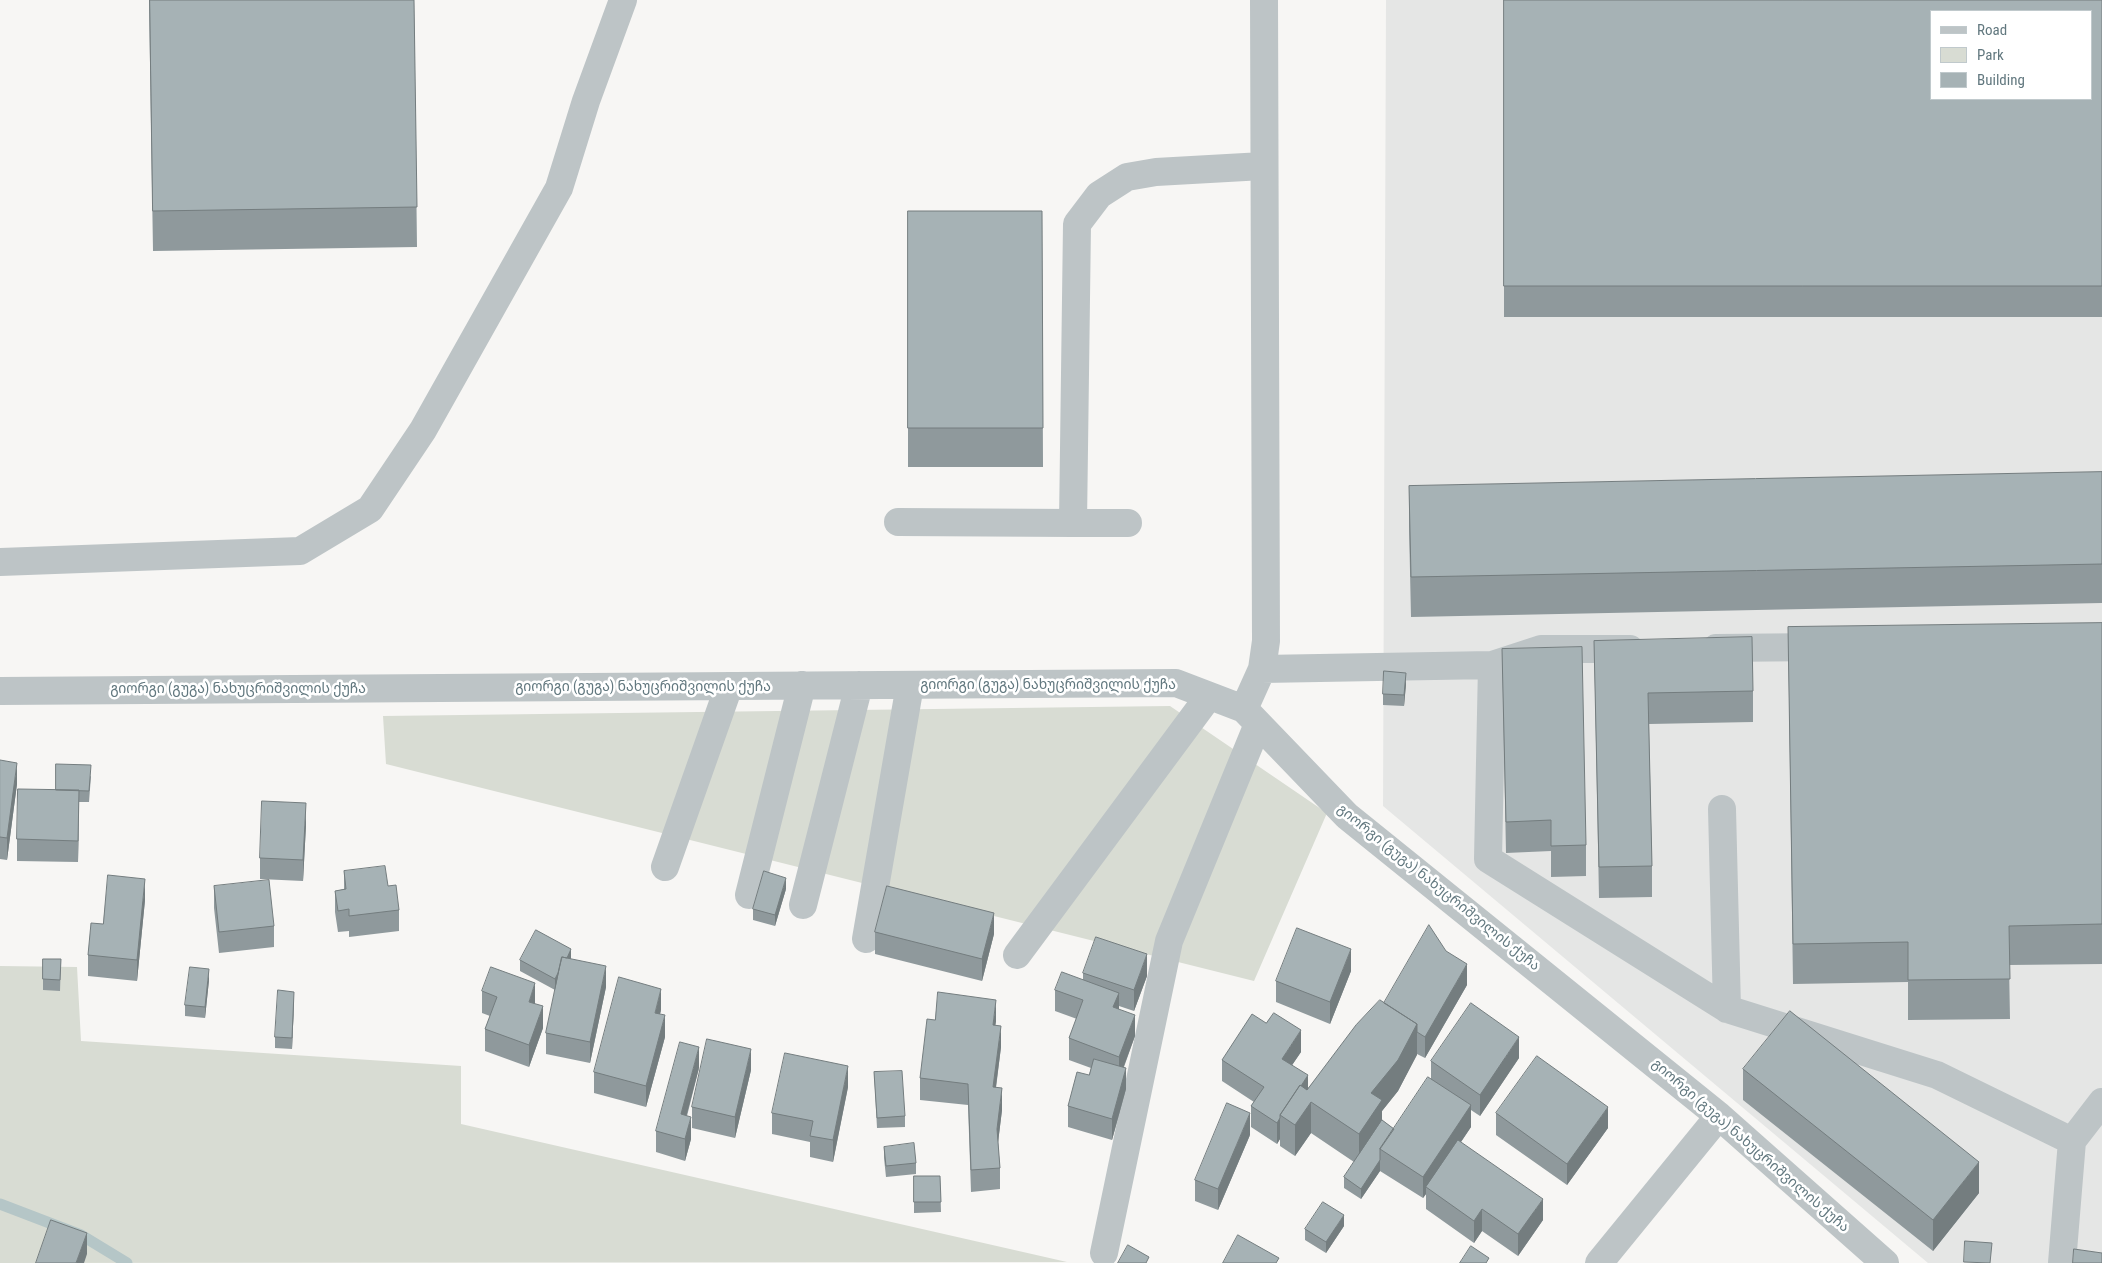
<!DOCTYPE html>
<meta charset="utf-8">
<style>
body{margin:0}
#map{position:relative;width:2102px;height:1263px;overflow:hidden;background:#f7f6f4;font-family:"Roboto Condensed",sans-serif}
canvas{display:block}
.legend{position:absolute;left:1930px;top:10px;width:162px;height:90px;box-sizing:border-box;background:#fff;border:1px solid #c0c9cc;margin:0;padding:6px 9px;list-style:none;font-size:15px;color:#62787f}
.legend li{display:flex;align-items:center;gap:10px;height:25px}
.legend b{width:25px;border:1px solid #c0c9cc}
</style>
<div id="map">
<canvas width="2102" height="1263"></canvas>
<ul class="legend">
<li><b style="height:6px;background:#bdc4c6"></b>Road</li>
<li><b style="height:14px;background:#d8dcd3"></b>Park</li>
<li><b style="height:14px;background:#a6b2b5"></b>Building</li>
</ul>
</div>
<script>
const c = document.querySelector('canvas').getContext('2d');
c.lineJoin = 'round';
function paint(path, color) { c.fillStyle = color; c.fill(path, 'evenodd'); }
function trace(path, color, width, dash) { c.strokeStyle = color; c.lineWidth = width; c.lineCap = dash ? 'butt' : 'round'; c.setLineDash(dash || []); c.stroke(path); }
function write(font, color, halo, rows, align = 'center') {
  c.font = font + ' "Roboto Condensed","Noto Sans Georgian",sans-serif'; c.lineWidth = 5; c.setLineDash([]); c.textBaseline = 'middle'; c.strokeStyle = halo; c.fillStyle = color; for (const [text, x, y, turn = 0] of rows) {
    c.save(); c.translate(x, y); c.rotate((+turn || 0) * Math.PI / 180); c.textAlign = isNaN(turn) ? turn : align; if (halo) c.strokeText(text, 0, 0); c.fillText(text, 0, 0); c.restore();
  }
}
paint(new Path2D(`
 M1386,0H2102V1263H1928L1383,806ZM1931,11H2091V99H1931Z`), '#e5e6e5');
paint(new Path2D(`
 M1170,706L1327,813L1254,981L386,764L383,716Z
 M0,966L77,967L81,1041L461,1066V1124L1067,1262L0,1263Z`), '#d8dcd3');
trace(new Path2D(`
 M0,1204L81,1235L127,1263`), '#b5c6c7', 11);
trace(new Path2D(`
 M898,522L1073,523L1077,224L1099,195L1127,177L1156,172L1263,166
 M1073,523H1128
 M0,562L300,551L370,509L423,430L559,188L586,101L623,0
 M1716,648L1825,647
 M1492,665L1488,859L1727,1009L1937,1075L2072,1141
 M1262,669L1492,665L1541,649H1630
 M0,691L1176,683L1244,709L1347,816L1719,1116L1885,1263
 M1244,709L1262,669L1266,641L1264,0
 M1722,809L1727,1009
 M665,867L729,686
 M749,895L802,685
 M803,905L859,685
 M866,939L910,685
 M1017,955L1209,696
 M1104,1253L1169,941L1258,724
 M1599,1263L1719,1116
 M2062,1263L2072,1141L2102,1102`), '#bdc4c6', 28);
paint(new Path2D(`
 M149,0H414L417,247L153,251Z
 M1504,0H2102V317H1504Z
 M908,211H1042L1043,467H908Z
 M2102,472V603L1411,617L1409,526V486Z
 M2102,623V964L2009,965L2010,1019L1908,1020V982L1793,984L1788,627Z
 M1594,641L1753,691V722L1649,724L1652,866V897L1599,898Z
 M1502,649L1586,845V876L1551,877V851L1506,853Z
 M1406,684L1404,706L1383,705V694Z
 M0,760L17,784L7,860L0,859Z
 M91,776L89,802H79L78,862L17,861V839L56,790Z
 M306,825L303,881L260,879V858Z
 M344,871L388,886L399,910V931L349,937V931L338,932L335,912V891L344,889Z
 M214,886L274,926V947L219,953L214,908Z
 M786,889L775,926L753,920V909Z
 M145,900L137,981L88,976V955L103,924Z
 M875,932L994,934L982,981L875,954Z
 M43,959H61L60,991L43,990Z
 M571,959L606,987L590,1063L546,1054V1033L555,990L520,971V960Z
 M1351,971L1330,1024L1276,1002V981Z
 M1083,973L1147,976L1134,1011L1119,1006V1009L1135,1036L1124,1067L1126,1089L1112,1140L1068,1127V1106L1089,1075L1091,1068L1069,1060V1038L1077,1019L1055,1011V990L1083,980Z
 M209,980L205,1018L185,1016V1005Z
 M1467,985L1425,1058L1417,1054L1398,1091L1382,1111V1120L1394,1129L1431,1079V1061L1519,1058L1480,1116L1471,1110V1127L1461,1142L1543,1220L1518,1256L1482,1231L1474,1243L1426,1209V1194L1423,1198L1380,1171L1361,1199L1344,1188V1177L1354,1162L1311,1133L1295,1156L1280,1146V1139L1277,1144L1251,1127V1106L1254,1102L1222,1081V1060L1301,1052L1292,1065L1308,1088L1384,1003Z
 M482,991L535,1004L543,1028L529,1067L485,1051V1029L490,1016L482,1013Z
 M294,1003L292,1049L275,1048V1037Z
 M661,1010L660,1014L665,1037L646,1107L594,1093V1072Z
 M935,1020L996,1021L995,1025L1001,1047L996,1088L1002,1110L998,1142L1000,1168V1189L971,1192L968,1105L920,1100V1078Z
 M699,1068L687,1116L691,1139L685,1161L656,1152V1131Z
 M1743,1069L1979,1193L1933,1251L1743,1100Z
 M751,1070L735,1138L692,1128V1107Z
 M874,1072L905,1116V1127L877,1128Z
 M848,1087L833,1162L810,1157V1142L772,1134V1113Z
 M1496,1113L1608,1128L1567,1185L1496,1135Z
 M1250,1135L1218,1210L1195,1201V1180Z
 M884,1147L916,1163V1174L886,1177L884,1158Z
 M914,1176H940L941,1212L914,1213Z
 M1344,1226L1326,1253L1305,1240V1229Z`), '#8f999c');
paint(new Path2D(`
 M1406,673V684L1404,706V695Z
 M17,763V784L7,860V838Z
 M79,790V812L78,862V841Z
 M306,803V825L303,881V860Z
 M786,878V889L775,926V915Z
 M145,879V900L137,981V960Z
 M994,913V934L982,981V959Z
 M571,949V960L555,990V979Z
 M1351,949V971L1330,1024V1002Z
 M1147,954V976L1134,1011V990Z
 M1467,964V985L1425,1058V1037Z
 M606,966V987L590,1063V1042Z
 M209,969V980L205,1018V1007Z
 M535,983V1005L529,1002Z
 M661,989V1010L655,1034V1013Z
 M294,992V1003L292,1049V1038Z
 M1119,993V1015L1113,1007Z
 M996,1000V1021L993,1046V1025Z
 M543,1006V1028L529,1067V1045Z
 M665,1015V1037L646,1107V1086Z
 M1135,1015V1036L1119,1079V1057Z
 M1417,1024V1055L1398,1091L1382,1111V1131L1359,1165V1134L1371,1093Z
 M1001,1026V1047L993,1109V1087Z
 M1301,1030V1052L1282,1080V1059Z
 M1519,1037V1058L1480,1116V1095Z
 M699,1047V1068L681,1136V1114Z
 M751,1049V1070L735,1138V1117Z
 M848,1066V1087L833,1162V1140Z
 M1126,1068V1089L1112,1140V1119Z
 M1308,1075V1097L1281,1116Z
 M1002,1088V1110L997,1151V1129Z
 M1311,1102V1133L1295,1156V1125Z
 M1471,1105V1127L1429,1189L1426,1187V1194L1423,1198V1177Z
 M1608,1107V1128L1567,1185V1164Z
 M1250,1113V1135L1218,1210V1189Z
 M691,1117V1139L685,1161V1139Z
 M1280,1118V1139L1277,1144V1123Z
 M1380,1160V1171L1361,1199V1189Z
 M1979,1162V1193L1933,1251V1220Z
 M1543,1199V1220L1518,1256V1234Z
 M1482,1209V1231L1474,1243V1221Z
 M1344,1215V1226L1326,1253V1242Z
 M87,1233V1254L84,1263H76Z`), '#747d7f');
const building = new Path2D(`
 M150,0H414L417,207L153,211Z
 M1504,0H2102V286H1504ZM1931,11H2091V99H1931Z
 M908,211H1042L1043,428H908Z
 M2102,472V564L1411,577L1409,486Z
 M2102,623V924L2009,926L2010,979L1908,980V942L1793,944L1788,627Z
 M1752,637L1753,691L1648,693L1652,866L1599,867L1594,641Z
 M1582,647L1586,845L1551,846V820L1506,822L1502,649Z
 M1384,671L1406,673L1404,695L1383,694Z
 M0,760L17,763L7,838L0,837Z
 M56,764L91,765L89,791L56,790Z
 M18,789L79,790L78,841L17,839Z
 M262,801L306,803L303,860L260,858Z
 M385,866L388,886L396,885L399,910L349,916V909L338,911L335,891L346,889L344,871Z
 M764,871L786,878L775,915L753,909Z
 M108,875L145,879L137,960L88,955L91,923L103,924Z
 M269,880L274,926L219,932L214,886Z
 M887,886L994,913L982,959L875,932Z
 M1429,925L1446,951L1467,964L1425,1037L1417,1032V1024L1384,1003Z
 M1297,928L1351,949L1330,1002L1276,981Z
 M536,930L571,949L567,958L562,957L558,973L555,979L520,960Z
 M1096,937L1147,954L1134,990L1083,973Z
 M562,957L606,966L590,1042L546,1033Z
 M43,959H61L60,980L43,979Z
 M190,967L209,969L205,1007L185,1005Z
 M491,967L535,983L529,1002L543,1006L529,1045L485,1029L497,997L482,991Z
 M1062,972L1119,993L1113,1007L1135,1015L1119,1057L1069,1038L1083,1000L1055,990Z
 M619,977L661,989L655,1013L665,1015L646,1086L594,1072Z
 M278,990L294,992L292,1038L275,1037Z
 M938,992L996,1000L993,1025L1001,1026L993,1087L1002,1088L997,1129L1000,1168L971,1170L968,1084L920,1078L927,1019L935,1020Z
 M1380,1000L1417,1024L1398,1060L1371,1093L1382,1100L1359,1134L1311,1102L1295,1125L1280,1115L1300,1085L1307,1090L1356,1025Z
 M1471,1003L1519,1037L1480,1095L1431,1061Z
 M1790,1011L1979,1162L1933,1220L1743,1069Z
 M1274,1013L1301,1030L1282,1059L1308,1075L1301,1086L1300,1085L1280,1115V1118L1277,1123L1251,1106L1264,1087L1222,1060L1252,1014L1266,1023Z
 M707,1039L751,1049L735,1117L692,1107Z
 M680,1042L699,1047L681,1114L691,1117L685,1139L656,1131Z
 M785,1053L848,1066L833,1140L810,1136L813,1121L772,1113Z
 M1537,1056L1608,1107L1567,1164L1496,1113Z
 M1094,1059L1126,1068L1112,1119L1068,1106L1077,1072L1089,1075Z
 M902,1071L905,1116L877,1118L874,1072Z
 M1428,1077L1471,1105L1423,1177L1380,1149Z
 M1227,1103L1250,1113L1218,1189L1195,1180Z
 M1382,1120L1394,1129L1380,1149V1160L1361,1189L1344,1177Z
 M1458,1140L1543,1199L1518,1234L1482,1209L1474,1221L1426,1187Z
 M914,1143L916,1163L886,1166L884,1147Z
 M914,1176H940L941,1202H914Z
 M1323,1202L1344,1215L1326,1242L1305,1229Z
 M51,1220L87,1233L76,1263H36Z
 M1238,1235L1279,1258L1276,1263H1223Z
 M1965,1241L1992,1243L1990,1263L1964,1262Z
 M1128,1245L1149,1257L1146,1263H1118Z
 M1471,1246L1489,1258L1486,1263H1460Z
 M2074,1249L2102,1253V1263H2073Z`);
paint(building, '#a6b2b5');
trace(building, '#747d7f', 1);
write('14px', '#62787f', '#fff', [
 ["გიორგი (გუგა) ნახუცრიშვილის ქუჩა",1048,685],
 ["გიორგი (გუგა) ნახუცრიშვილის ქუჩა",643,687],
 ["გიორგი (გუგა) ნახუცრიშვილის ქუჩა",238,689],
 ["გიორგი (გუგა) ნახუცრიშვილის ქუჩა",1438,888,39],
 ["გიორგი (გუგა) ნახუცრიშვილის ქუჩა",1750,1146,41]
]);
</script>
